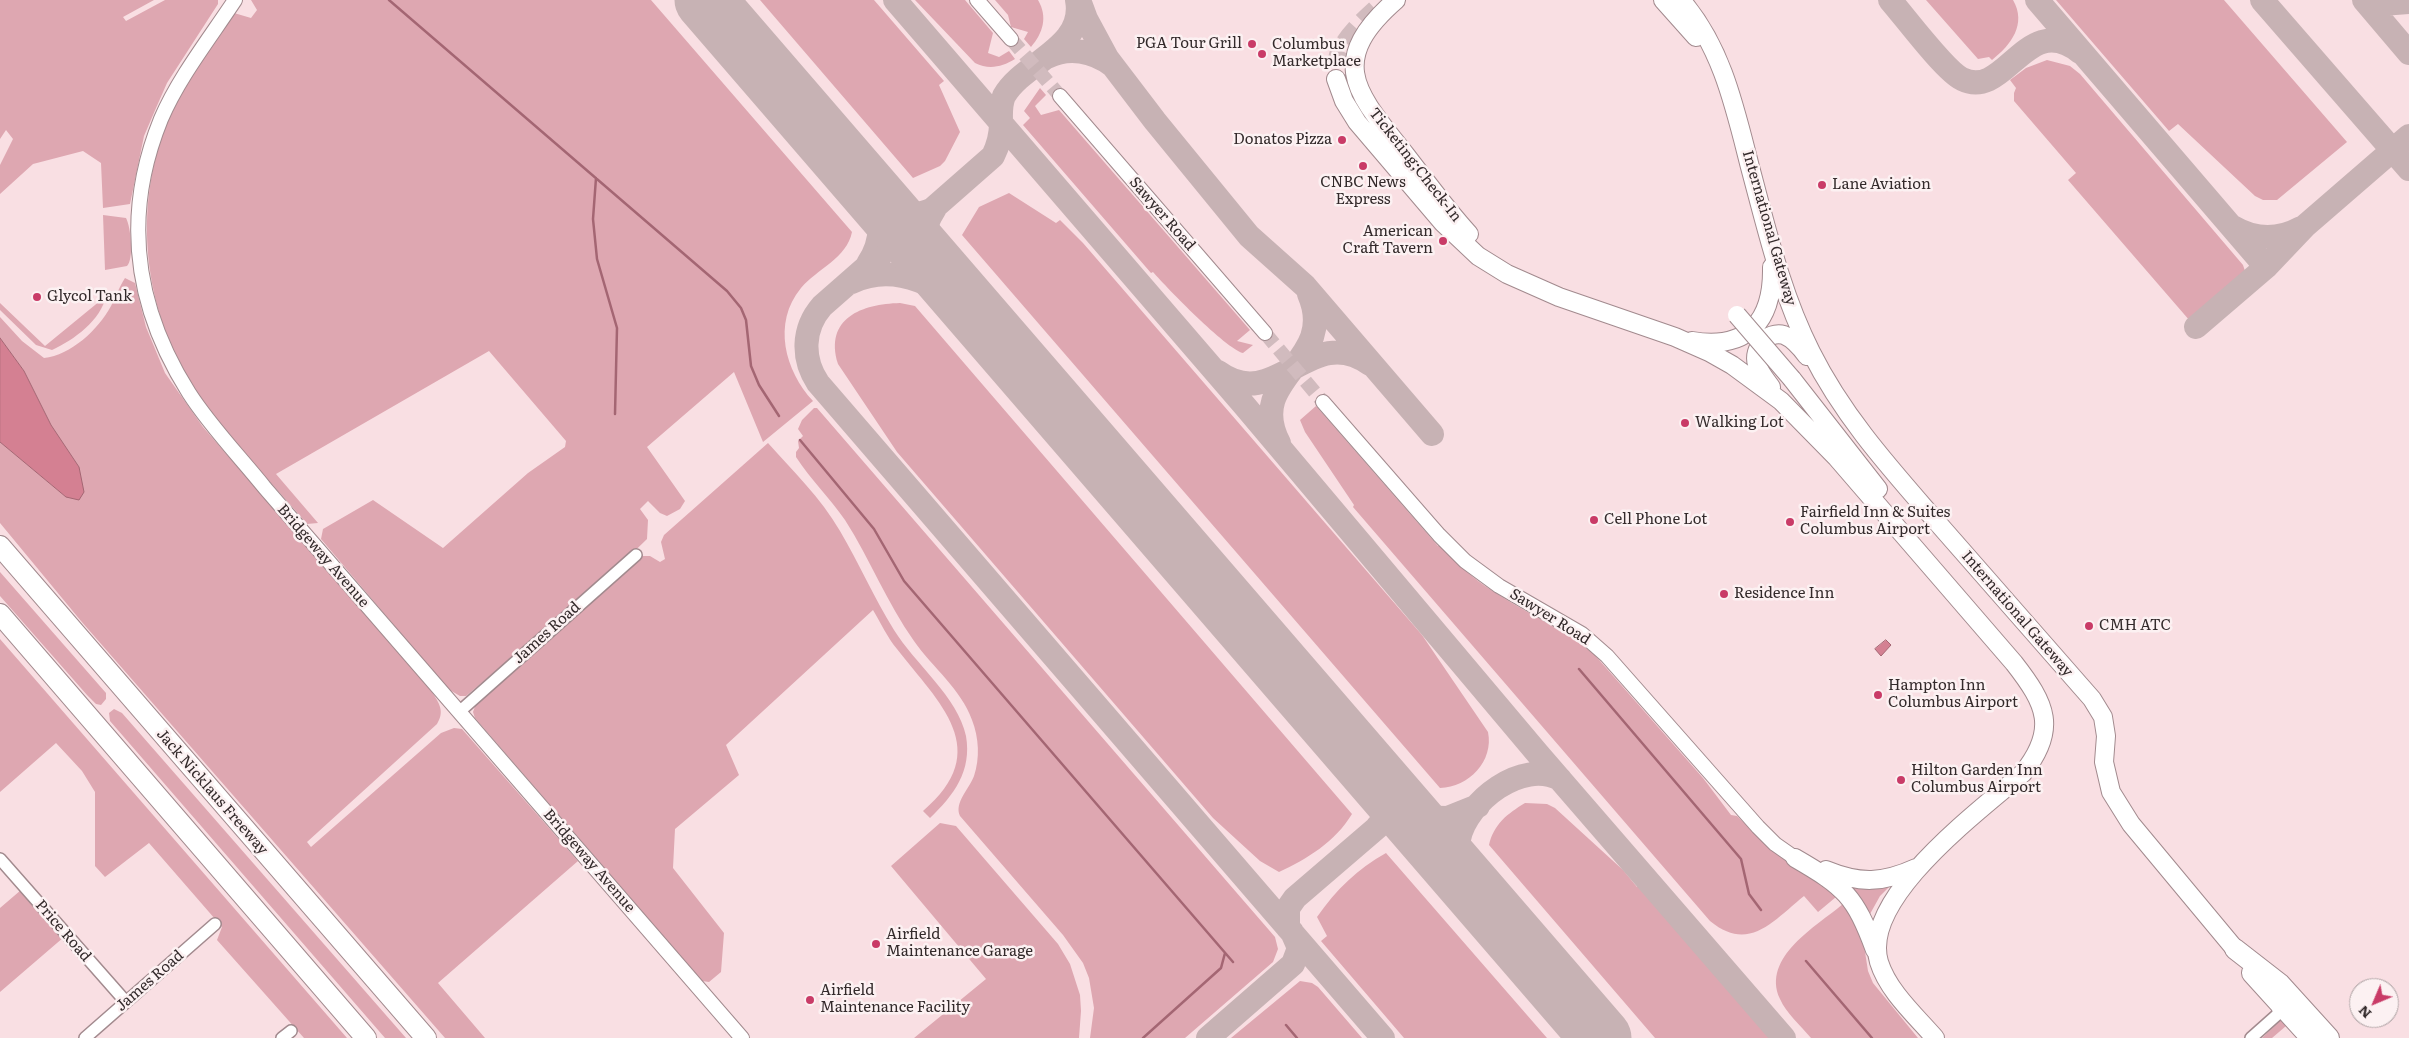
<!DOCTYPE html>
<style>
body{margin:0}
#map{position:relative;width:2409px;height:1038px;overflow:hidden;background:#f9dfe3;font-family:Literata,serif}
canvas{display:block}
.north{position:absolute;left:2349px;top:978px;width:50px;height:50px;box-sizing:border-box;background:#fcf1f2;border:1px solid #aca1a2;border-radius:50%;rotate:225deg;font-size:14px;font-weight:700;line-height:20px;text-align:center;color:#332a2b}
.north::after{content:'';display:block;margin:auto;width:18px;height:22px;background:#c93b67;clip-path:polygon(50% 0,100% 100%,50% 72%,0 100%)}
</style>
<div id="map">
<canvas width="2409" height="1038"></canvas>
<div class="north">N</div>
</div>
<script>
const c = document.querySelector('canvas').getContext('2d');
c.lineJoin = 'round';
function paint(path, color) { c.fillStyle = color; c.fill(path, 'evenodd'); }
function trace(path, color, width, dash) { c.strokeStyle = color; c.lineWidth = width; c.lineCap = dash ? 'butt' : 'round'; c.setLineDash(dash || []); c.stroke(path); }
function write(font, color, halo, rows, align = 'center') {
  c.font = font + ' Literata,serif'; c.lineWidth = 5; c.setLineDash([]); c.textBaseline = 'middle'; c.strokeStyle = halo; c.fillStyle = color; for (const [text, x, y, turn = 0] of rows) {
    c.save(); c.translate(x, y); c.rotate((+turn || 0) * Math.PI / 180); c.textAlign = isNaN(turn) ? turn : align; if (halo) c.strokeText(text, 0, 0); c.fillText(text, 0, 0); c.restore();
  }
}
paint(new Path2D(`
 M0,0H154L123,17L126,21L165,0H218V4L167,83L156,108L144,136L130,204L103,208L101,163L83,151L33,164L0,194V165L13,139L6,130L0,139Z
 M251,0H651L852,232C847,258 817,269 801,288C772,323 785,371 813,401L763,442L734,372L647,447L685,501L680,509L667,516L660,513L648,501L640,509L648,520L647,539L613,572L466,696H460L448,689L321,539L323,529L373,500L443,548L528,473L565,447L566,441L489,351L276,474L318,523L307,524C270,480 221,432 191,384C144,308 133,209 166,126C182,85 210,48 234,13L251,18L257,10Z
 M760,0H874L944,81L939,85L960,132L945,161L940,166L913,178Z
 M915,0H965L993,33L988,53L999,57L1009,51L1015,59C1002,67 989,70 975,63Z
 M995,0H1038C1048,17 1043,33 1031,47L1024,39L1028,32L1011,27L1008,15Z
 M1926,0H2013C2027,24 2011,45 1992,60L1989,57L1978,59Z
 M2056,0H2224L2347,142L2277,200H2263L2255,196L2178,124L2169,131Z
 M2047,60L2070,66L2080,74L2243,265L2245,271L2242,278L2193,321H2190L2068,180L2076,173L2014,101V93L2016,88L2010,80L2026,68Z
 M1040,88L1046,95L1035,106L1041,115L1059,110L1250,330L1237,341L1253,345L1243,353C1225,348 1168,289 1153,272L1151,273L1023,125L1030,118L1024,111Z
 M1009,193L1056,223L1060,220L1083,243L1422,635L1488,732C1494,761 1469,787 1440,788L962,235L979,207Z
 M103,215L126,218C131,227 134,260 127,266L105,270Z
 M125,278L135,283L146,327L165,373L203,427L432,692C439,703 445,711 437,724L307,842L311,847L441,733L454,728L462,729L578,861L438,983L485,1038H445L81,621L0,523V442L66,497L79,467L51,425L24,371L0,338V317L22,341L44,358C71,355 98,330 111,306C116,297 119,287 125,278Z
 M106,296C101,320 74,340 52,350L36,345L0,310V303L45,346Z
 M900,303L915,306L1352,814C1335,842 1307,859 1279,872L1260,861L1213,818L897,452L838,364C824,318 862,304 900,303Z
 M1316,406L1438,546L1439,545C1454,560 1468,574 1485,586C1520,610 1560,627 1593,653L1703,778L1731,815L1737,816L1776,853L1836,892V897L1818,912L1804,896C1773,921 1749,953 1710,921L1353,507L1354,505L1305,432L1300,420Z
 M814,408H817L1275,937L1278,949L1273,962L1185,1038H1090L1094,1008L1089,978L1083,963L1063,935L960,816C954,803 969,789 974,776C980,758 979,738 972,720C961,689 933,668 914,641C887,603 870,559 845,520C830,498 810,479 796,457V452L799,448L798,441L803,436L798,429L802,420Z
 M768,443C793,471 821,498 840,531C859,563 874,598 894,630C915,664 958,697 966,736C972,771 954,795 930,818L923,811C995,750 939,703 897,649C887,637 881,623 873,610L726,745L739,775L675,829L673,868L724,933L721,972L709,982L702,981L475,718L473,712L477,701L642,556H650L660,562L665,559L661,542L664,535Z
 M0,572L106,693V699L101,705L96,704L87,695L0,596Z
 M0,639L347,1038H304L217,940L222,927L149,843L105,877L95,866V792L82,771L56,743L0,792Z
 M114,709L122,713L406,1038H385L110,721L109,713Z
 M1525,803L1547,804L1555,808L1623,870L1637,887L1638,886L1770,1038H1655L1489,845C1494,824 1507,814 1525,803Z
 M940,823L956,826L1058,944L1070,964L1080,995L1081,1011L1079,1038H914L986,979L891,866Z
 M1386,853L1547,1038H1404L1321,941L1327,936L1317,917C1336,890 1357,869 1386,853Z
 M1843,880L1895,881L1880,896L1870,914Z
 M21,890L64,937L0,992V908Z
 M1843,904H1847L1863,939L1868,971L1873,983L1918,1038H1811C1801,1026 1786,1013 1780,999C1761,957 1817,926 1843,904Z
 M1300,981L1312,983L1318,987L1362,1038H1231Z
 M2282,1019L2286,1026L2272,1038H2262Z`), '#dea7b1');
const water = new Path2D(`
 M0,338L24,371L51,425L79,467L84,492L79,500L66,497L0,442Z
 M1886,640L1891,645L1881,656L1875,649Z`);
paint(water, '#d48092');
trace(water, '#a46673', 1);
trace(new Path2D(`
 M389,0L727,291L741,308L746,320L751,366L759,385L779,416
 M596,178L593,219L597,259L617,328L615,414
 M800,440L874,529L904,581L1233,962
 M1579,669L1741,859L1749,894L1761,910
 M1806,961L1872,1038
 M1286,1025L1297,1038
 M1143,1038L1221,968L1225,953`), '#a46673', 2.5);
trace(new Path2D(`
 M895,0L1244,405L1538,754L1784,1038
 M1077,0C1086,48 1023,62 1004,96C1000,105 1001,113 1001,123C1001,134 998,146 993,156L822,306C802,329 802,359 818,383L1383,1038
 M1079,0L1086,19L1107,58L1155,121L1249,236L1305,286L1432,434
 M1890,0C1905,17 1945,71 1962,79C2006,101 2026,9 2080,52
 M2037,0L2266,267
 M2262,0L2409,169
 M2364,0L2409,53
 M2365,1L2382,4L2409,2
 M1047,57C1069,46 1093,51 1112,65
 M881,204C898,215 914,218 933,209
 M934,210C921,230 923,245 934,265
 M2233,227C2255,240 2279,240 2301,228
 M868,264C884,240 883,215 869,190
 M852,282C898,260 943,289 979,317
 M2196,327L2266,267L2305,226L2409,136
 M1218,372C1276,415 1310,321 1370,364
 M1279,443C1244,376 1339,363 1309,294
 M1378,826C1392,812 1392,802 1382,785
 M1476,893C1465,877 1455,860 1459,839C1467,801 1522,759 1560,779
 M1288,928V908L1295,898L1387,819L1397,817L1448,818L1478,806
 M1208,1038L1293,964L1299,948L1292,932`), '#c7b2b4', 24);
trace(new Path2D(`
 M705,0L1601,1038`), '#c7b2b4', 61);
trace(new Path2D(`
 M1011,39L1060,96
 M1265,333L1323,402`), '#d1bbbe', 14, [14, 7]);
trace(new Path2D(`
 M1345,93C1341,83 1335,70 1337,59C1339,42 1368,15 1381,4`), '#d1bbbe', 18, [18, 9]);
const minor = new Path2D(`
 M459,712L636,555
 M0,859L126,1002
 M85,1038L215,924
 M282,1038L291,1031
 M2251,1038L2278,1014V1004`);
const tertiary = new Path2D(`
 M235,0C210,38 179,77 161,119C122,215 134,306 189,393C210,426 241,458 265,488L742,1038
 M977,0L1011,39
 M1060,96L1265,333
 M1323,402L1439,535L1465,561L1499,586L1582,634L1607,656L1758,827L1775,844L1795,858`);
const primary = new Path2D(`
 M1396,0C1325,62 1357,93 1405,154C1426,181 1446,209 1469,234
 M1663,0L1696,37
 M1681,0C1722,47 1735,108 1750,167C1767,230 1781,293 1811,352C1843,416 1889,467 1936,521C1988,581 2040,639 2092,699L2103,717L2106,736L2104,762L2111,792L2131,824L2235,949
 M1336,79L1344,101L1357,122L1443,223L1478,256L1507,274L1559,297L1675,337L1709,352L1732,365L1781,401L1837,458L2014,663C2046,704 2058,729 2023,773C1981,810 1860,898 1879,962C1888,991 1915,1015 1935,1038
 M1692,341C1748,350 1773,321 1772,267
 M1792,379L1878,489
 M1771,387C1766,380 1759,372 1757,364C1752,349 1768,330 1784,335C1794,339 1801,348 1807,356
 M1795,858C1845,887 1855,896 1875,950
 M1826,870C1860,884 1883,883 1916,868`);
const motorway = new Path2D(`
 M0,546L426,1038
 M0,614L366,1038
 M2235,949L2280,984L2329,1038
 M2252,973L2310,1037`);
trace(minor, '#a28a8e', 14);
trace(tertiary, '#a28a8e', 16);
trace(primary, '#a28a8e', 20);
trace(motorway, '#a28a8e', 22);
trace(minor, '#fff', 11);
trace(tertiary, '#fff', 14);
trace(primary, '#fff', 18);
trace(motorway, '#fff', 20);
const primaryBridge = new Path2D(`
 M1737,315L1792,379`);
trace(primaryBridge, '#a28a8e', 20, []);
trace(primaryBridge, '#fff', 18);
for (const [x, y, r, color] of [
 [1252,44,5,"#c93b67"],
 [1262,54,5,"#c93b67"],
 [1342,140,5,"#c93b67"],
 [1363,166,5,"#c93b67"],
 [1822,185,5,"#c93b67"],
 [1443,241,5,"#c93b67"],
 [37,297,5,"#c93b67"],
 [1685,423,5,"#c93b67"],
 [1594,520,5,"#c93b67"],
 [1790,522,5,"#c93b67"],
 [1724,594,5,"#c93b67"],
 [2089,626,5,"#c93b67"],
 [1878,695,5,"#c93b67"],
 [1901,780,5,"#c93b67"],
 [876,944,5,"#c93b67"],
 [810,1000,5,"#c93b67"]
]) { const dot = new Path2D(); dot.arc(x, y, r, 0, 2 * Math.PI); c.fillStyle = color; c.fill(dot); trace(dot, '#fcf1f2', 2); }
write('15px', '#332a2b', '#fcf1f2', [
 ["PGA Tour Grill",1242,44,"right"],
 ["Columbus",1272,45],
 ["Marketplace",1272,62],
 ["Donatos Pizza",1332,140,"right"],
 ["CNBC News",1363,183,"center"],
 ["Express",1363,200,"center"],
 ["Lane Aviation",1832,185],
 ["American",1433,232,"right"],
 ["Craft Tavern",1433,249,"right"],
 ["Glycol Tank",47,297],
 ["Walking Lot",1695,423],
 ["Fairfield Inn & Suites",1800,513],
 ["Columbus Airport",1800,530],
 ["Cell Phone Lot",1604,520],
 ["Residence Inn",1734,594],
 ["CMH ATC",2099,626],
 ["Hampton Inn",1888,686],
 ["Columbus Airport",1888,703],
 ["Hilton Garden Inn",1911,771],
 ["Columbus Airport",1911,788],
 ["Airfield",886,935],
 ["Maintenance Garage",886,952],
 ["Airfield",820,991],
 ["Maintenance Facility",820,1008]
], 'left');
write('15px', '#332a2b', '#fcf1f2', [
 ["Ticketing;Check-In",1415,165,52],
 ["Sawyer Road",1162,214,49],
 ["International Gateway",1769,228,74],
 ["Bridgeway Avenue",323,556,49],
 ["International Gateway",2017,614,49],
 ["Sawyer Road",1550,617,32],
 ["James Road",547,633,-42],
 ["Jack Nicklaus Freeway",212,792,49],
 ["Bridgeway Avenue",589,861,49],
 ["Price Road",63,931,49],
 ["James Road",150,981,-41]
]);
</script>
